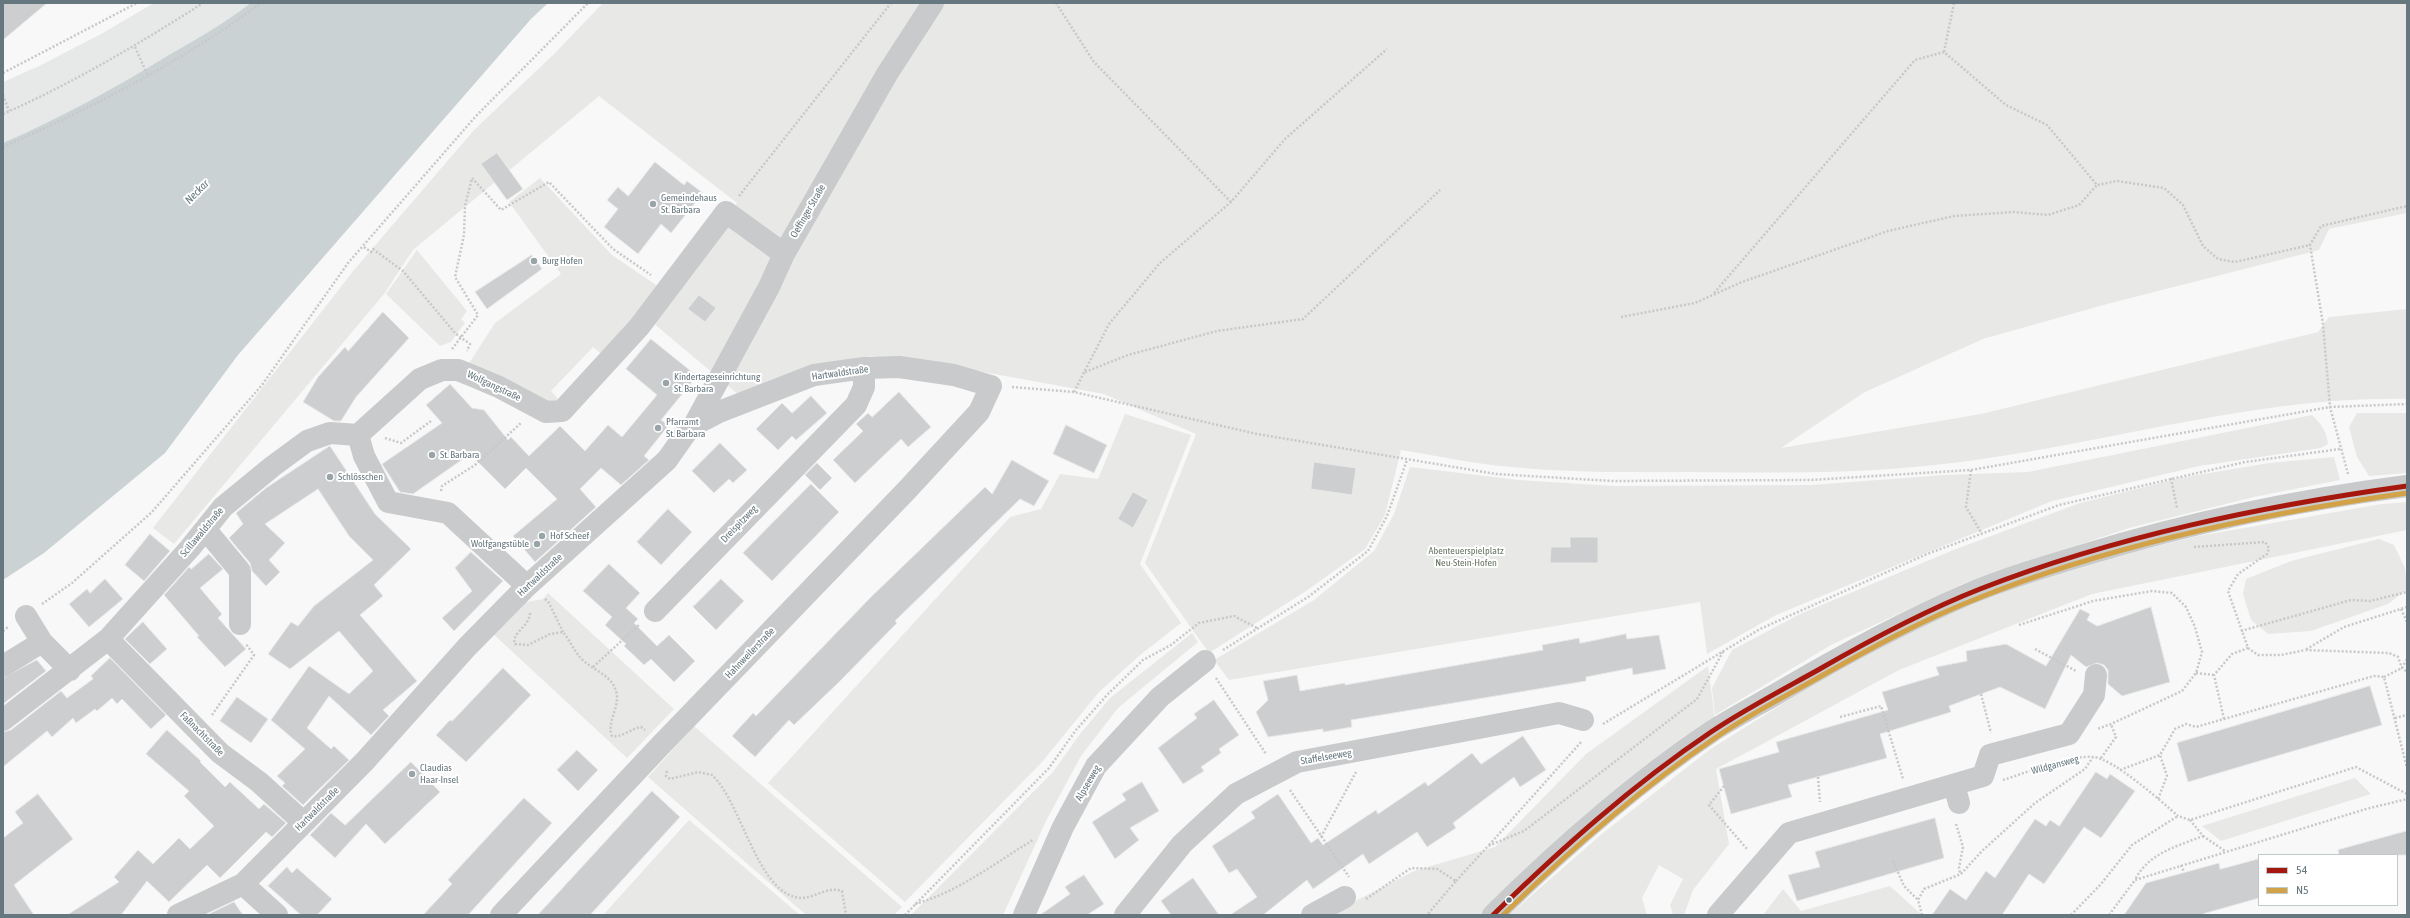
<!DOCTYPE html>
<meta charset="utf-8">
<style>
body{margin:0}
#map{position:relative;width:2410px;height:918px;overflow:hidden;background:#f8f8f8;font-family:"Asap Condensed",sans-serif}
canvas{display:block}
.frame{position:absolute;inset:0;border:4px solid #66777f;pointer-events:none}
.legend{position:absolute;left:2258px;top:854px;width:140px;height:52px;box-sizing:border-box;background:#fff;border:1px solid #c2c9cc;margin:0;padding:5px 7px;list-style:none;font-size:12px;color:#66777f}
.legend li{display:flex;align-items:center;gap:8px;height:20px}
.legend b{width:20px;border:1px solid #c2c9cc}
</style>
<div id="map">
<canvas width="2410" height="918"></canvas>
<div class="frame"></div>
<ul class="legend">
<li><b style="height:5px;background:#a6180e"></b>54</li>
<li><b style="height:5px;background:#d1a248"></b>N5</li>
</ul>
</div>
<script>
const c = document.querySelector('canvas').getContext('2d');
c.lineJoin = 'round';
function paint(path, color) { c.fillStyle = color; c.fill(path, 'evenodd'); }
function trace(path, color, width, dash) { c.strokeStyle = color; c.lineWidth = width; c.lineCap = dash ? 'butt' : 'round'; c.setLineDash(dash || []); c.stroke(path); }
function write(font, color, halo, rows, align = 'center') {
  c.font = font + ' "Asap Condensed",sans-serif'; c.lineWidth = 4; c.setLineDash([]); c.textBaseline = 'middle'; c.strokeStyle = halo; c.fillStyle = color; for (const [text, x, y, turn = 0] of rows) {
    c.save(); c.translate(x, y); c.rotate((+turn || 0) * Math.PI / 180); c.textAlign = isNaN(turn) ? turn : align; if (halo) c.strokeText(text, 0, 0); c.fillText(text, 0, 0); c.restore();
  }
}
paint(new Path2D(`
 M154,3H366L3,260V82L39,66L101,34Z`), '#e7e9e8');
paint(new Path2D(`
 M603,3H2407V213L2329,229L2319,250L2107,304L1983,339L1865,392L1781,448L1981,414L2318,332L2329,317L2407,309V399C2250,396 2099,447 1944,464C1860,474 1774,473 1690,472C1630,472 1571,473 1512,467C1475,464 1438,456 1401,450L1385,515L1365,549L1306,591L1209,653L1145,563L1196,434L1104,394L939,364L871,356L771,380L739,395L652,322L737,203L599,96L413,250L384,294L174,544L153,528L354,270L474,130L553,55Z
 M540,178L612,255L659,287L604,356L593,347L551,391L563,405L548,407L466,368L495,323L561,274L509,202Z
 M417,250L467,311L461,319L465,323L451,342L440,346L386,294Z
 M2357,413H2407V473L2369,476L2357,457L2349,427Z
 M1125,414L1191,435L1140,564L1181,623L1139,656L1099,692L1042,762L905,902L768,783L1010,517L1041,509L1060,474L1098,479Z
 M2312,415C2321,424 2327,431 2328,444L2321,448L2199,466L2052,501L1776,615L1707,654L1700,602L1229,680L1214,660L1314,600L1374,551L1394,514L1410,467L1519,480L1613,486L1811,485L1944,475L2028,472Z
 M2334,457L2340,480L2254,497L2129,528L1963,584L1831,645L1715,715L1712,688L1732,650L1800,614L1956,549L2080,503L2180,478L2269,463Z
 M2407,502V530L2092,594L1899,670L1716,769L1729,844L1693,890L1684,915H1673L1670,905L1683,879L1659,865L1642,898L1647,915H1509L1603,833L1709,750L1806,689L1967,601L2085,564L2198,536L2382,504Z
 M2379,539L2394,545L2405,568L2407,589L2388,604L2311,631L2268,634L2251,620L2243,594L2246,579L2291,561Z
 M548,593L674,709L627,758L490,631L517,604L543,599Z
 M1192,633L1198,642L1118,708L1081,756L1047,819L1003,915H911L1053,772L1080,734L1110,698Z
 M1708,666L1715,720L1588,815L1481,915H1339L1336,911L1414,871L1495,847L1586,754Z
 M694,726L902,907L894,915H806L648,777Z
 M2355,778L2371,794L2221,841L2202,826Z
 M689,820L800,915H603Z
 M1890,886L1922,915H1763L1783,889L1801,911Z`), '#e8e9e6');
paint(new Path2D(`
 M251,3H548L531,19L238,355L165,453L44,553L3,580V143C61,118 115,88 169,55C197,39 225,23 251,3Z`), '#cad2d4');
const building = new Path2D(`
 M3,3H47L3,40Z
 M497,153L523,189L507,200L481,164Z
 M655,162L684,185L687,181L703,193L671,233L661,224L638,254L604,227L618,209L607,200L618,187L628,196Z
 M532,255L542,269L487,309L475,292Z
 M699,295L716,308L705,322L688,309Z
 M383,312L409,338L356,397L341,421H334L303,402L318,377L345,347L348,351Z
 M651,339L697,376L661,420L669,425L644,456L649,460L621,485L601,468L580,489L596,507L535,562L513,536L557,499L526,468L505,489L470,454L413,494L400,492L382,464L442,423L426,405L450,384L472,408L484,410L508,440L511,437L529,456L560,426L585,451L608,425L622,437L657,395L626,369Z
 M899,392L931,427L908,447L901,439L855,483L833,460L863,431L856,424L868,413L872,417Z
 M811,396L827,413L796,440L792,436L778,450L756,429L782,403L792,413Z
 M1066,425L1107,445L1094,473L1053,454Z
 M720,443L747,470L733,483L729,479L714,493L692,471Z
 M330,446L375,514L411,549L374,585L383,596L360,615L417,681L383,710L389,716L371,735L329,696L307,728L331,749L334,746L349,760L303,805L282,786L285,783L277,776L305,749L271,720L309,666L349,694L373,671L339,631L290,669L268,654L291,622L298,626L314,606L373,560L349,536L318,489L265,524L285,543L269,560L280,572L266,586L252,571L250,563L229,538L243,524L236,513L266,488Z
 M1012,460L1049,481L1034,506L1020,499L895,621L897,623L838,683L794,725L789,720L755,757L732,736L753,713L756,716L871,597L985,487L992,494Z
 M1314,462L1356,468L1352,495L1311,489Z
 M817,463L832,478L820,490L805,475Z
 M811,484L839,512L772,581L743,553Z
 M1133,492L1148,500L1133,528L1118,519Z
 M668,509L692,532L661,565L637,542Z
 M150,534L170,551L144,581L125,565Z
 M1570,537H1598V563H1550L1551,547H1570Z
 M471,552L503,581L454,631L442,618L472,591L455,568Z
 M209,554L223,569L200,588L222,614L218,618L246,649L225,667L197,637L199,636L164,595L189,567L191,569Z
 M609,564L640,593L626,608L638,619L634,623L657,646L669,635L695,661L674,682L651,659L644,665L624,646L626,644L605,625L612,617L583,591Z
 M105,579L123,599L89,627L69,604L87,589L90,593Z
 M721,579L744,601L716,630L693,607Z
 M2151,607L2170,682L2122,696L2108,684V670L2104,665L2097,663L2086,667L2071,655L2045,709L2000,687L1949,706L1951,712L1880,734L1887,758L1788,785L1792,797L1731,814L1719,769L1779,752L1776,742L1888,710L1882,692L1939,675L1936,667L1967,661L1966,651L2006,644L2046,666L2080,609L2090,614L2087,620L2097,626Z
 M143,622L167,649L150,664L125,639Z
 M1626,634L1627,639L1659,635L1666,669L1633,675L1632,668L1586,677V681L1351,720L1352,727L1323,732V729L1268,737L1256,712L1268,700L1263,681L1297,675L1300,691L1345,683V685L1543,650L1542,645L1579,638L1580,643Z
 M110,658L166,715L151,729L122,699L117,704L112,698L97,711L95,709L76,723L73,718L52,737L47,731L3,767V732L11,730L61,691L67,698L93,679L91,676Z
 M37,660L46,671L3,704V678Z
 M503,668L531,695L466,762L436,735L450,720L452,721Z
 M2370,686L2382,725L2188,782L2177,743Z
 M237,697L268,719L251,743L220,721Z
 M1214,700L1239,735L1219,749L1221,753L1201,767L1204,771L1183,784L1158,748L1197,718L1194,714Z
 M167,730L201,761L200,762L225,787L230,782L259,809L264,804L286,823L272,837L266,832L220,878L207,865L169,902L147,881L121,915H67L119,882L114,877L138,850L153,864L179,838L190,849L214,826L184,796L189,791L146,754Z
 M1523,736L1546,770L1520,787L1514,777L1453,823L1456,828L1427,847L1417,832L1369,864L1363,854L1313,889L1307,880L1263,915H1230L1257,897L1237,869L1229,873L1212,846L1255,818L1251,812L1278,794L1311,843L1318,838L1323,845L1376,810L1378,814L1425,782L1428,786L1472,753L1481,764Z
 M577,750L598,770L578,791L557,770Z
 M411,762L440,792L385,844L366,824L335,858L310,835L331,813L345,825Z
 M2096,772L2107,779L2110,774L2135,791L2101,838L2084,827L2044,884L2029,874L2002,915H1932L1950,889L1966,900L1986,871L1995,878L2035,819L2046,826L2050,820L2059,826Z
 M1142,782L1159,811L1130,828L1139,840L1115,859L1092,822L1126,800L1122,794Z
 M652,791L680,817L590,915H538Z
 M38,794L73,839L14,885L34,915H3V838L23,823L15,812Z
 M524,798L552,823L468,915H423L452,884L448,880Z
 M1935,818L1944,858L1797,901L1788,875L1820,867L1815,852Z
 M2407,831V855H2339L2338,850Z
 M2259,859V898L2199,915H2124L2146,883L2219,863L2220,869Z
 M287,867L292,873L297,868L332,899L317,915H301L268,886Z
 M1084,875L1104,904L1087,915H1040L1070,894L1065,887Z
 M1193,878L1219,915H1171L1161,901Z
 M234,902L243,915H207Z`);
paint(building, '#cdcecf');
trace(building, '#e8e8e8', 1);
trace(new Path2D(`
 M1056,3L1094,62L1231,202
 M1954,3L1944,52L2006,105L2047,125L2097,185L2117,181L2164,188L2183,205L2203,246L2218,259L2235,262L2310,245
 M135,47L148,76
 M3,73L137,3
 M3,95L9,111
 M3,114C73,83 139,44 203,3
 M3,147C93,107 182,62 261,3
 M472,178L501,210L549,182L613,249L651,275
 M739,196L891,3
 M364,247L371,252L373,249L403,271L455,333L470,344L467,351
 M1714,293L1915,60L1944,52
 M1621,317L1695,303L1742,282L1888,231L1954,216L2014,212L2048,215L2079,205L2097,185
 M452,349L478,315L455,277L464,235L465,206L472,178
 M1085,372L1128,355L1217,331L1303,319L1440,190
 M1012,387L1074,392L1257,434L1496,474L1612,481L1810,480L1971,470L2330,407L2407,404
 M1074,392L1109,324L1160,263L1231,202L1285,139L1387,49
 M385,438L401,443L431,421
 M1971,470L1966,507L1982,534
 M2348,474L2330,407L2323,324L2310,245L2321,226L2407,206
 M2171,478L2177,508
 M441,491L442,486L475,465L521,423
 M2194,547L2265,542L2269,548L2267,554L2238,574L2228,591L2248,648L2258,655H2281L2305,650
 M545,599L549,603L563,632
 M42,604L72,583L152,512L262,385L348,263L476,116L588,3
 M2407,607L2344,627L2305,650L2389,653L2398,657L2402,668L2407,672
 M2401,609L2407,622
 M530,613C530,624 517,630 514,640L515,644L528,645L550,634L563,632C571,642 575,654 585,662C595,671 612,676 616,691C621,706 606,722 612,736C622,738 632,728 641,727L645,730
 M2019,625L2093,601L2152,591L2172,593L2186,607L2195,627L2202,652L2196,673L2182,691L2111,724L2097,729
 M3,631L8,627
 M2241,631L2351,600L2370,601L2407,592
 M2035,649L2076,671
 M1223,650L1308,597L1368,551L1387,516L1407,460
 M593,667L640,624
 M2196,673L2214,675
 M2384,677L2402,668L2407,659
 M1216,678L1266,754
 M1981,694L1991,733
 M212,715L254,655L246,644
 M1840,717L1881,706L1903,779
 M2395,718L2407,715
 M2224,719L2214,675L2232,654L2248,648
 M1603,724L1760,629L1927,554L2059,505L2245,462L2340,449
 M2101,758L2116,737L2111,724
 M2120,770L2160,755L2175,729L2186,724L2196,727L2374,676L2384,677L2407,768
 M667,771L666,776L670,779L698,772L712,775C741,802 756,887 795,897C811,902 826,885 842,891L846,915
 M1818,777L1820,802
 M2003,780C2029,772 2066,755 2093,757C2113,758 2162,802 2178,816L2190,820L2356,767L2407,794
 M1724,786L1709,805L1747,849
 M1290,790L1349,877
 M2158,799L2167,776L2160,755
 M2190,820L2203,836C2178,846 2148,853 2135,880L2366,809L2407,799
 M1956,824L1963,847L1959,868L1960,873
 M2203,836L2225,851
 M1321,837L1356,772
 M1489,845L1582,741
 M1893,861L1904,886L1918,900
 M2181,865L2184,872
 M1456,881L1488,846L1524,831L1697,699L1724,650
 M1366,899L1411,868L1437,869L1456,881L1427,915
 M915,904C958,892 995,863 1033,840
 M2202,914L2203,915
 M905,915L1049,768L1076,730L1107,695L1143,660L1171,645L1199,623L1234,616L1257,628
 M1922,915L1918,900L1924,889L1961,874L1982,851L2035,803L2085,769L2093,757
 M2071,915L2101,884L2132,845L2178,816
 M2109,915L2135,880`), '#c7c8c9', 2.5, [2, 2]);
trace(new Path2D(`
 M694,425L769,287L784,254L887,74L933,3
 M358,435L420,379L442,370H458L473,376L499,387L546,412L562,411L639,327L726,212L784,254
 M358,435L364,456L388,502L448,513L527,586
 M206,530L240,571V624
 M655,611L856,405L864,387V368
 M26,616L42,642L70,670
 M108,639L220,753L259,782L303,822
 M3,666L42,642
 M3,720L108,639L190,548L223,507L273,466L307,441L330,433L358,435
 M1954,785L1959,803
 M243,884L277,915
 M178,915L243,884L365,761L467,647L527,586L667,460L686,433L694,425L719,412L814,375L864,368L899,367L954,375L991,386L979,412L906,491L660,746L501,915
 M1024,915L1063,827L1096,766L1160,697L1205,661
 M1125,915L1182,844L1236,794L1297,762L1559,713L1583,720
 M1312,915L1345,897
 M1493,915C1560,849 1632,785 1711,732C1732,718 1756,706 1778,693C1839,657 1901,623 1966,595C2004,579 2044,567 2084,555C2189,523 2297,500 2407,486
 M1718,915L1789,833L1983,776L1990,755L2069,734L2094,695L2096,675`), '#c9cacb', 22);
trace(new Path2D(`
 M1493,915C1561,849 1632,785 1711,732C1745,709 1782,690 1818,670C1870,640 1924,611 1980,589C2116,536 2263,506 2407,486`), '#a6180e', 5);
trace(new Path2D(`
 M1503,915C1569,851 1638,790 1715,738C1747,716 1782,698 1816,679C1869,649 1924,619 1981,597C2113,544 2266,513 2407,493`), '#d1a248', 5);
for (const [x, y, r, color] of [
 [653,204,4,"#99a4a9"],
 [534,261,4,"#99a4a9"],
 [666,383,4,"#99a4a9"],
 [658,428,4,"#99a4a9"],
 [432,455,4,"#99a4a9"],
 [330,477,4,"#99a4a9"],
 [542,536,4,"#99a4a9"],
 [537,544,4,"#99a4a9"],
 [412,774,4,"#99a4a9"],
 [1509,900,3.5,"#66777f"]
]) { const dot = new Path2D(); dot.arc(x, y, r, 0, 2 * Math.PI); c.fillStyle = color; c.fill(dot); trace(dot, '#fff', 1.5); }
write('10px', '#66777f', '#fff', [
 ["Gemeindehaus",661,198],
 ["St. Barbara",661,210],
 ["Burg Hofen",542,261],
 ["Kindertageseinrichtung",674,377],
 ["St. Barbara",674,389],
 ["Pfarramt",666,422],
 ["St. Barbara",666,434],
 ["St. Barbara",440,455],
 ["Schlösschen",338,477],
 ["Hof Scheef",550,536],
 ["Wolfgangstüble",529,544,"right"],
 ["Claudias",420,768],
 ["Haar-Insel",420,780]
], 'left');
write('10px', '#66777f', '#fff', [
 ["Oeffinger Straße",808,211,-60],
 ["Hartwaldstraße",840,373,-8],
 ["Wolfgangstraße",494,386,25],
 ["Dreispitzweg",739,524,-46],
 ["Scillawaldstraße",202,532,-50],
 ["Hartwaldstraße",540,575,-43],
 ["Hahnweilerstraße",750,653,-46],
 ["Faßnachtstraße",202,734,45],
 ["Staffelseeweg",1326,757,-10],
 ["Wildgansweg",2055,765,-15],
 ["Alpseeweg",1088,783,-60],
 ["Hartwaldstraße",317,809,-45]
]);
write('10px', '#6a7766', '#fff', [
 ["Abenteuerspielplatz",1466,551],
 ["Neu-Stein-Hofen",1466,563]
]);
write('italic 11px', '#627578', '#fff', [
 ["Neckar",197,192,-45]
]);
</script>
